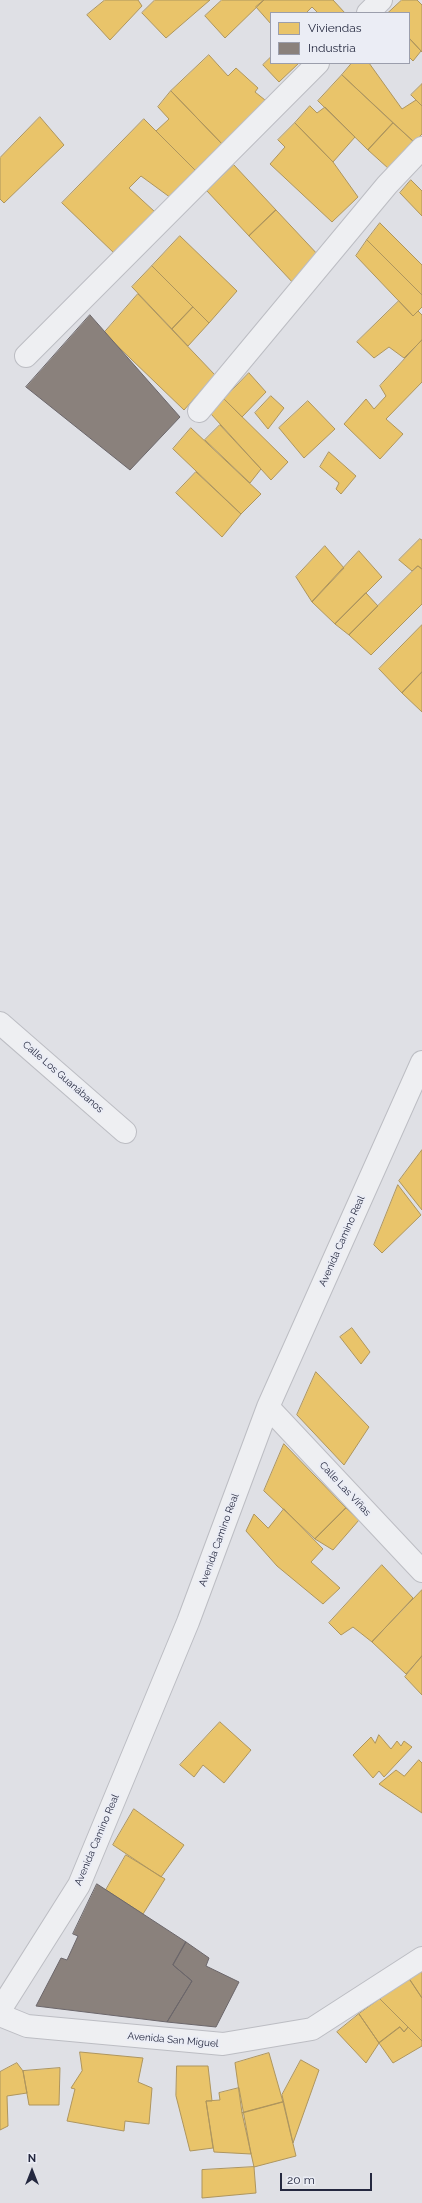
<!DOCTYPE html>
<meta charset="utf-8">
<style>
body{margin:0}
#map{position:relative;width:422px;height:2203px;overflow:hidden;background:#dfe0e5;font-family:Raleway,sans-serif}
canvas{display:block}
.legend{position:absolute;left:270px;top:12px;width:140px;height:52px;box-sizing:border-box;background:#ebedf5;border:1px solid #9b9eac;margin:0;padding:5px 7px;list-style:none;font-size:12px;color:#24283f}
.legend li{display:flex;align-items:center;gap:8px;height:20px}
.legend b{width:20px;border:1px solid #9b9eac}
.north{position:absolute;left:12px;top:2151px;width:40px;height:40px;-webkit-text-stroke:3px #ebedf5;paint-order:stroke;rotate:0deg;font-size:11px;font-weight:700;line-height:16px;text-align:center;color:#24283f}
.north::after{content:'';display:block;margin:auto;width:14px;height:18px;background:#24283f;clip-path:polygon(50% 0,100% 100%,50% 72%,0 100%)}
.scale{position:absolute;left:280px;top:2173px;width:92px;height:18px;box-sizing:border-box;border:2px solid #24283f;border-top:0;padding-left:5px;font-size:12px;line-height:14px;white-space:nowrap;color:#24283f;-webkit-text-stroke:3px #ebedf5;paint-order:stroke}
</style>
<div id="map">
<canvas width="422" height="2203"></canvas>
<ul class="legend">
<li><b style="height:11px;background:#e9c46a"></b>Viviendas</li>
<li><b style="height:11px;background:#8a817c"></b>Industria</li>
</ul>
<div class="north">N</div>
<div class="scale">20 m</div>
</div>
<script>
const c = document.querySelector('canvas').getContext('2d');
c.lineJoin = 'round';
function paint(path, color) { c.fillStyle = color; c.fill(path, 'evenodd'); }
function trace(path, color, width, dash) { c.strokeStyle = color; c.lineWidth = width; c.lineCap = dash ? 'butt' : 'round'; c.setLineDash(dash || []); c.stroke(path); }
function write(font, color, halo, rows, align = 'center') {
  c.font = font + ' Raleway,sans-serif'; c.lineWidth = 4; c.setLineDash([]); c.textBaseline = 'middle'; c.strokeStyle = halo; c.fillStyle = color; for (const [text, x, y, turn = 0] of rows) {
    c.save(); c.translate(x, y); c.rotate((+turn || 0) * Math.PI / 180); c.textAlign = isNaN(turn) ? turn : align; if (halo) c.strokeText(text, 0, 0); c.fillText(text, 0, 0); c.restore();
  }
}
const homes = new Path2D(`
 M105,0H138L142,6L110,40L87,15Z
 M155,0H210L166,38L142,13Z
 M222,0H264L225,38L205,16Z
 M264,0H333L345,13H318L312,7L306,13H271V24L256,7Z
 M402,0H417L422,5V52L409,38V13H388Z
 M410,39L421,51L413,61L409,57Z
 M209,55L228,76L236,68L258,88L255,92L265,100L223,145L171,91Z
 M271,57V63H299L279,82L263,65Z
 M352,63H369L402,109L416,100L422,106V134L414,142L342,75Z
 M342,75L393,123L368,150L318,101Z
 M422,84V106L411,95Z
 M171,91L223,145L197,172L156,131L169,119L158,107Z
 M310,106L317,113L325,107L355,137L333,162L295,123Z
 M40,117L64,145L4,203L0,199V158Z
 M144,119L197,172L171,198L141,176L129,188L155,212L115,254L62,203Z
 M295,123L333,162L358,197L332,222L270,164L285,147L278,140Z
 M393,123L414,142L389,169L368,150Z
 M234,165L276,210L249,236L207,191Z
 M411,180L422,191V216L400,193Z
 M276,210L320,257L295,285L249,236Z
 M380,223L422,265V295L367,240Z
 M180,236L237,291L209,323L152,266Z
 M367,240L422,295V307L413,316L356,256Z
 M152,266L193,307L172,329L132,287Z
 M138,294L215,375L184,410L104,333Z
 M399,301L413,316L418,311L422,315V340L404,358L389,347L374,358L357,342Z
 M193,307L209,323L188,346L172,329Z
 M422,340V382L386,419L403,434L380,459L344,424L366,399L374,409L386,396L380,386Z
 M249,373L266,392L242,417L224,399Z
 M271,396L284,408L268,429L255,413Z
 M224,399L288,462L271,480L211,414Z
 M308,401L335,429L304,458L279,428Z
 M220,425L261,469L250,483L205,440Z
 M191,428L261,494L241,514L173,449Z
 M329,452L356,476L341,494L336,489L339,483L320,467Z
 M196,472L241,514L222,537L176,493Z
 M420,539L422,540V569L418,566L412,571L399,560Z
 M325,546L344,568L312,602L296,577Z
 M359,551L382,577L335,624L312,602Z
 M418,566L422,569V604L371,655L349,635Z
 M366,593L378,606L349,635L335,624Z
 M422,625V672L402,693L379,669Z
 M422,672V712L402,693Z
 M422,1150V1210L399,1181Z
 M398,1185L421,1215L382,1253L374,1245Z
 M352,1328L370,1352L361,1364L340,1337Z
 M316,1372L369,1427L344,1465L297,1415Z
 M284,1444L346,1508L315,1539L264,1491Z
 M346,1508L359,1520L333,1550L315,1539Z
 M284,1509L323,1549L311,1562L340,1588L323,1604L277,1566L246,1531L254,1514L268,1528Z
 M382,1565L413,1598L372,1642L353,1627L341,1635L329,1623Z
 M422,1590V1656L406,1674L372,1642Z
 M422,1656V1695L405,1677Z
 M220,1722L251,1750L224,1783L203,1765L194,1777L180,1765Z
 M379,1735L391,1749L397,1741L401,1746L404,1741L412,1747L384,1777L379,1771L373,1778L353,1755L371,1737L375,1743Z
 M419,1760L422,1763V1813L379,1784L396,1770L404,1776Z
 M134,1809L184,1845L161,1877L113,1845Z
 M126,1855L165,1879L143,1914L106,1890Z
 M422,1970V1998L408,1977Z
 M408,1977L422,1998V2041L380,1999Z
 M380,1999L408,2027L404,2032L400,2027L379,2043L359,2014Z
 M359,2014L379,2043L366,2063L337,2032Z
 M400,2027L404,2032L408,2027L422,2041V2046L393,2063L379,2043Z
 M80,2052L143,2058L138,2082L152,2088L149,2124L125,2121L124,2131L67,2121L75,2089L71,2088L82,2071Z
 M269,2053L283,2102L242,2113L235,2063Z
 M301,2060L319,2070L293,2143L282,2095Z
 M17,2063L23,2071L27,2093L7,2096L8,2126L0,2130V2072Z
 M177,2066H208L212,2101H206L213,2148L190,2151L176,2096Z
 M60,2068L59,2105H29L23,2071Z
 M239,2088L251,2154L214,2152L206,2101L220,2100L219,2093Z
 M283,2102L296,2156L254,2167L242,2113Z
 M254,2167L256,2193L202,2198V2170Z`);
paint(homes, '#e9c46a');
trace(homes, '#ae955d', 1);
const industry = new Path2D(`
 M90,315L180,417L130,470L26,387Z
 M97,1884L186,1942L173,1965L192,1981L167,2022L36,2006L61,1958L67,1960L78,1936L73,1934Z
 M186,1942L209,1958L206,1966L239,1982L216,2027L167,2022L192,1981L173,1965Z`);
paint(industry, '#8a817c');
trace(industry, '#6b666a', 1);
const minor = new Path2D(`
 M368,13L381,0
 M26,356L318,63
 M199,411L387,185L422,148
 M0,1023L125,1132
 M268,1407L422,1571
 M0,2010L79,1885L188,1622L268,1407L422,1062
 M0,2015L27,2026L223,2044L312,2029L422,1958`);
trace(minor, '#bcbdc3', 24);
trace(minor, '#eeeff2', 22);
write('10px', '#24283f', '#ebedf5', [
 ["Calle Los Guanábanos",63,1077,41],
 ["Avenida Camino Real",342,1241,-66],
 ["Calle Las Viñas",345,1489,47],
 ["Avenida Camino Real",219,1540,-70],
 ["Avenida Camino Real",97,1840,-67],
 ["Avenida San Miguel",173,2040,5]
]);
</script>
